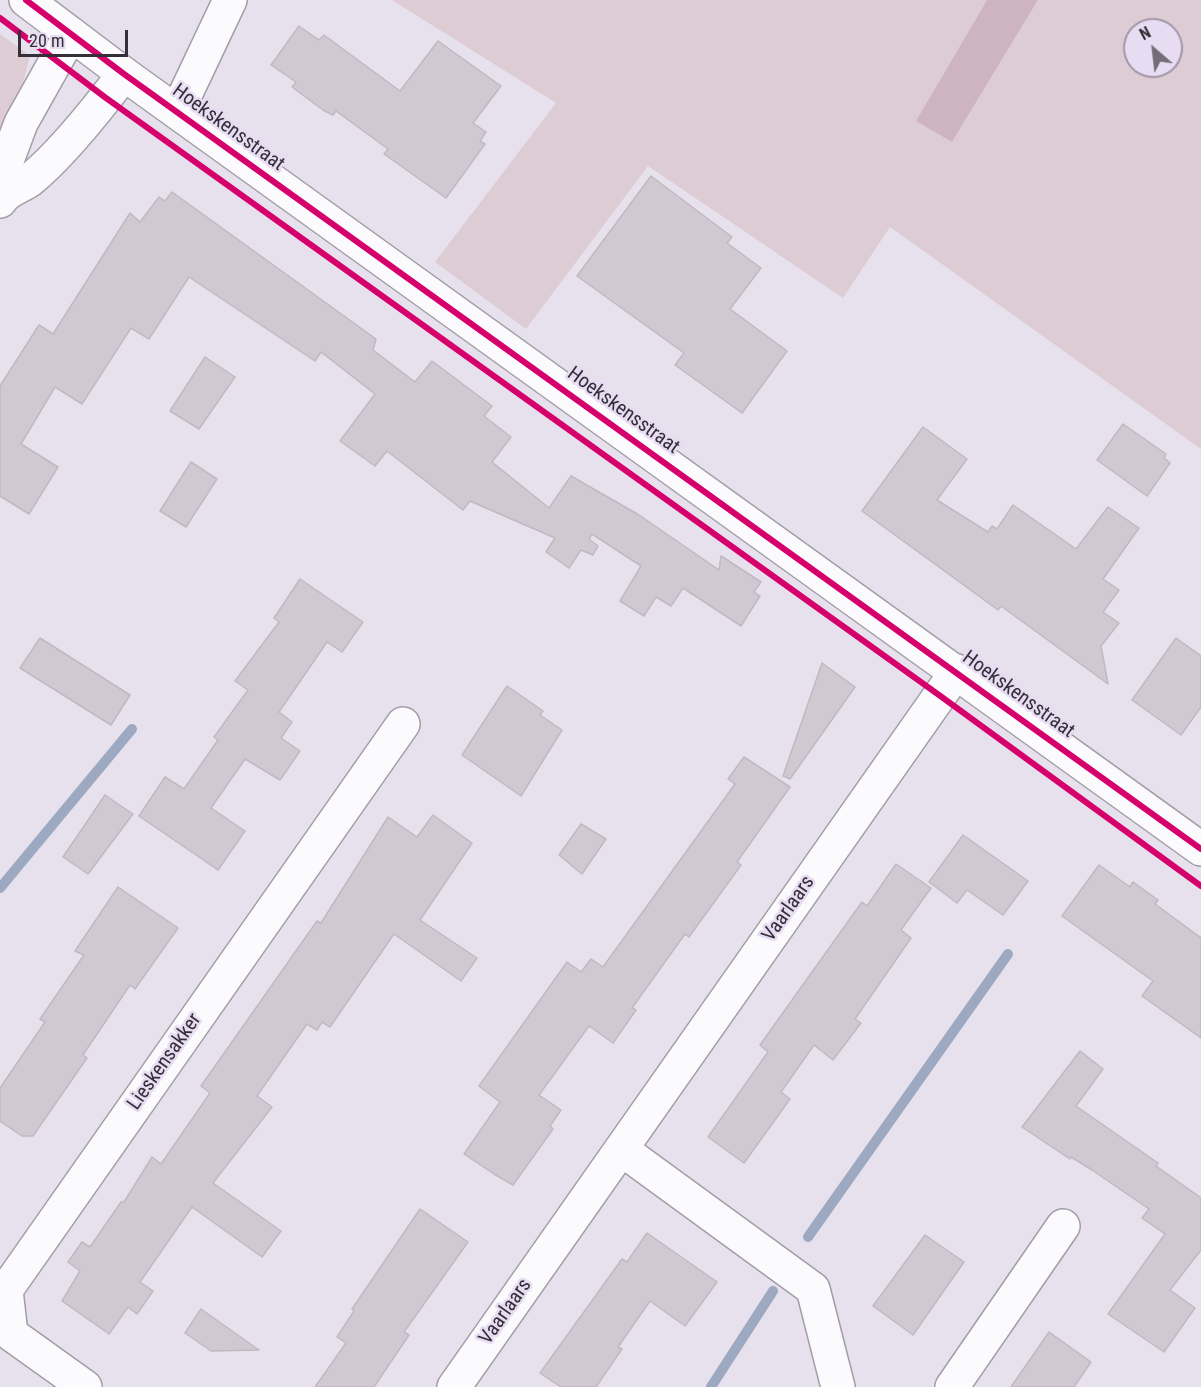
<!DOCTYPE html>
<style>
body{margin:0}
#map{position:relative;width:1201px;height:1387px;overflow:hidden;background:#e7e1ed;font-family:"Roboto Condensed",sans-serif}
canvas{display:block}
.north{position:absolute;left:1123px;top:18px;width:60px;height:60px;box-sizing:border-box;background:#e8dcf2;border:2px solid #a097a8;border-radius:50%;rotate:332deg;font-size:16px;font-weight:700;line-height:24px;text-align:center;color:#342f38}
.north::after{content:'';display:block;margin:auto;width:21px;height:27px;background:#736d77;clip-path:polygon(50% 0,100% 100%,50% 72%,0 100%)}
.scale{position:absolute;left:18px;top:30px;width:110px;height:27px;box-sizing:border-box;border:3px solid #342f38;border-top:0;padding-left:8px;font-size:18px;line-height:21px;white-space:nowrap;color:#342f38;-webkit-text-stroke:4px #e8dcf2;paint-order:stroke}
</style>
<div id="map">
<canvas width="1201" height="1387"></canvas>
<div class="north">N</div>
<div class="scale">20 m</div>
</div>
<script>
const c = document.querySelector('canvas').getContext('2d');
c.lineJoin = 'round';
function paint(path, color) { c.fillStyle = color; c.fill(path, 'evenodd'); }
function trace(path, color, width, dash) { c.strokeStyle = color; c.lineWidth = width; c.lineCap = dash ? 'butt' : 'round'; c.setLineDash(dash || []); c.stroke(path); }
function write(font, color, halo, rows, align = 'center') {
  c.font = font + ' "Roboto Condensed",sans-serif'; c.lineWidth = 5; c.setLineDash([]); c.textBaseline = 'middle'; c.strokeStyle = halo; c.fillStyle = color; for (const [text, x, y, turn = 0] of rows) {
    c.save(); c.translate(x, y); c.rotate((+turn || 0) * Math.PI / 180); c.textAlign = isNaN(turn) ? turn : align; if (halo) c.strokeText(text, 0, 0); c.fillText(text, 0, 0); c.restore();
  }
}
paint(new Path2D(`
 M392,0H987L917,120L952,142L1038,0H1201V449L890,227L843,298L648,166L526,329L435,262L556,103ZM1135,30H1171V66H1135Z
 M0,34L30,56L19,97L0,139Z`), '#ddccd4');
paint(new Path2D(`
 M987,0H1038L952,142L916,121Z`), '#cdb4be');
trace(new Path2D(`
 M0,888L132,729
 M808,1237L1008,954
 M711,1387L773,1291`), '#9da9c0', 10);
const building = new Path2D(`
 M299,26L319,40L324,35L400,91L438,41L501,86L473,123L486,132L480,141L485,144L446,198L384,154L388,149L336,111L333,115L323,110L292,87L296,82L271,65Z
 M651,176L732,237L727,243L761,268L730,309L787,351L742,413L675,365L684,353L577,276Z
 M172,192L376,339L373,350L415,382L432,361L492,406L484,416L511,437L492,462L549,508L571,476L639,515L719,570L721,556L761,582L754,592L760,596L741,626L683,588L671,606L656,597L644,616L620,601L641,566L592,534L589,539L598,546L593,555L581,550L569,568L546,552L555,538L470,501L463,510L387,451L375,466L340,441L375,394L321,352L315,361L189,277L149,339L131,328L82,404L55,387L21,444L58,467L29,514L0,496V386L39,325L53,334L130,213L140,222L159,197L165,201Z
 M205,357L235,377L199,429L170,411Z
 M1123,424L1166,454L1164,458L1170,463L1147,496L1097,460Z
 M923,427L967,459L937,500L988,532L992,526L997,529L1013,505L1076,549L1108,507L1139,528L1103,579L1119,590L1103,612L1119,623L1101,646L1108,684L1001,606L998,610L862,511Z
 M191,462L217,479L186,527L160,511Z
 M300,579L363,622L342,652L327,642L279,712L292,722L281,738L300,751L280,780L245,759L211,808L245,831L218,870L139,816L165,777L184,789L218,740L214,737L248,690L235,681L279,622L274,618Z
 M40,638L130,695L111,725L20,668Z
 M1176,638L1201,656V707L1181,735L1132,700Z
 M822,663L855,687L790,779L783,776Z
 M507,686L543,711L540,715L562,730L521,796L462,755Z
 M744,757L790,787L737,862L741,865L689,937L685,934L632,1008L636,1010L613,1043L589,1026L539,1095L561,1110L550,1126L553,1129L513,1185L494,1174L464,1154L500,1102L479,1086L567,962L581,972L591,959L603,967L735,784L728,779Z
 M105,795L133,814L88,874L63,857Z
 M433,815L472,843L420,920L477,958L461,981L394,934L330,1027L322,1022L317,1030L307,1024L257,1096L272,1107L213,1183L281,1231L262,1257L192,1207L140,1282L153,1291L137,1314L128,1307L109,1334L62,1301L80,1271L68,1262L82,1242L90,1247L121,1202H124L152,1157L161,1164L210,1093L201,1086L317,921L321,923L388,817L417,837Z
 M581,824L606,839L582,874L559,855Z
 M963,835L1028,881L1003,915L967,890L957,903L929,882Z
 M896,864L931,888L901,930L911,938L855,1019L861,1023L833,1060L814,1045L781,1092L790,1099L744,1163L708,1137L768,1052L760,1045L862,902L867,906Z
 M1099,865L1130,887L1133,882L1158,900L1155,904L1201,938V1038L1142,996L1153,981L1062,916Z
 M118,887L178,928L135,989L130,985L83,1055L87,1058L33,1136H22L0,1121V1088L45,1022L40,1019L84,955L75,951Z
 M1080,1051L1103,1069L1076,1106L1158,1163L1156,1166L1201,1198V1250L1170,1290L1195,1308L1164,1352L1108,1314L1165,1234L1142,1218L1149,1209L1092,1170L1071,1157L1070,1159L1022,1127Z
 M420,1209L468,1242L404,1332L409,1335L374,1387H315L346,1343L337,1337L354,1311L352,1309Z
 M647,1233L717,1282L685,1326L650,1301L618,1347L622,1349L596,1387H561L540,1373L622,1259L627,1262Z
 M925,1235L964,1262L913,1335L873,1306Z
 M201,1309L259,1350L211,1351L185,1333Z
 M1049,1332L1091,1362L1074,1387H1011Z`);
paint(building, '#d1c8d2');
trace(building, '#c0b9c2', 1.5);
const minor = new Path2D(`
 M177,112L230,0
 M5,193V166L21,123L71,34
 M0,201C8,189 19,188 30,180C62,154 99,107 124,74
 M621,1149L813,1289L838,1387
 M85,1387L11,1334L6,1290L403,724
 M454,1387L957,671
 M952,1387L1063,1226`);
const tertiary = new Path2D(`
 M26,0L124,74L1201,849`);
trace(minor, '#a29da6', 36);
trace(tertiary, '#a29da6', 36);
trace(minor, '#fbfafc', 33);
trace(tertiary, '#fbfafc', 33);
trace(new Path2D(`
 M26,0L124,74L1201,849
 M0,18L106,98L939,695L1201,886`), '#d6006c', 6);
write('20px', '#342f38', '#e8dcf2', [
 ["Hoekskensstraat",228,128,36],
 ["Hoekskensstraat",623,411,36],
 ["Hoekskensstraat",1018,695,36],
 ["Vaarlaars",789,909,-55],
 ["Lieskensakker",165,1062,-55],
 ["Vaarlaars",506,1312,-55]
]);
</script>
